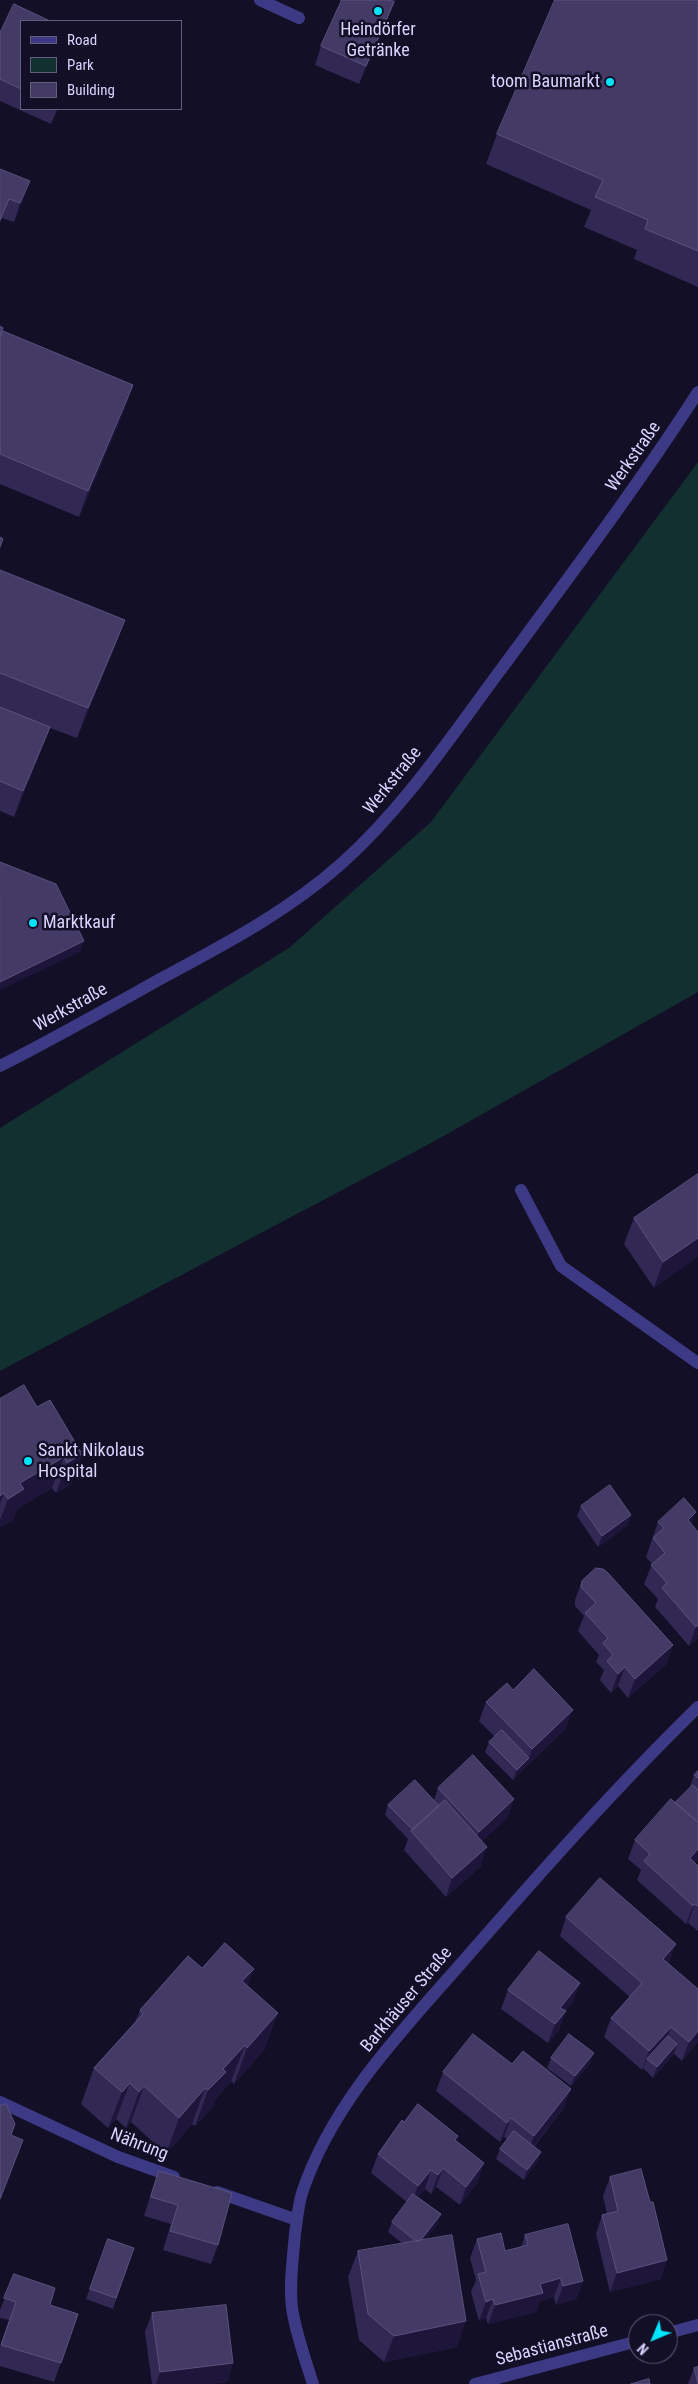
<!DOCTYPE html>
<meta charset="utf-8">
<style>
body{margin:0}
#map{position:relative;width:698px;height:2384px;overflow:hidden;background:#130f26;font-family:"Roboto Condensed",sans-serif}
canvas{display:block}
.legend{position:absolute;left:20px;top:20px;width:162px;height:90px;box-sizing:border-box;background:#130f26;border:1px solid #625e7d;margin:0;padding:6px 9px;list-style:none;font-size:15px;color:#d9d4ff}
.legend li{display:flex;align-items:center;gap:10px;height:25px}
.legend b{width:25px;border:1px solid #625e7d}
.north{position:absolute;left:628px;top:2314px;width:50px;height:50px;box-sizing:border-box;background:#130f26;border:1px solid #625e7d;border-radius:50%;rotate:225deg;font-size:14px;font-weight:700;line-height:20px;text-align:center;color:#d9d4ff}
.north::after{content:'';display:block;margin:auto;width:18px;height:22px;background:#00e5ff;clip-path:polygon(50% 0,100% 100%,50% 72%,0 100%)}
</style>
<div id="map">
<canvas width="698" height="2384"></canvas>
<ul class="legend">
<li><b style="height:6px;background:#3d3a85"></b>Road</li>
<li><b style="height:14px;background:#12302f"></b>Park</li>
<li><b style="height:14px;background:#433a66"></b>Building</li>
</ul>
<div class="north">N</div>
</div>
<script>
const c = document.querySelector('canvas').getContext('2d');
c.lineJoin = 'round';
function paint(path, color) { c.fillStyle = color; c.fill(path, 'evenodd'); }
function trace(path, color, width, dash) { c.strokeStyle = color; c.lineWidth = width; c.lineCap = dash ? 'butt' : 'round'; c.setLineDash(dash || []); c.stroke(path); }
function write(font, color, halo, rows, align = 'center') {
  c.font = font + ' "Roboto Condensed",sans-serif'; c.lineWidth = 5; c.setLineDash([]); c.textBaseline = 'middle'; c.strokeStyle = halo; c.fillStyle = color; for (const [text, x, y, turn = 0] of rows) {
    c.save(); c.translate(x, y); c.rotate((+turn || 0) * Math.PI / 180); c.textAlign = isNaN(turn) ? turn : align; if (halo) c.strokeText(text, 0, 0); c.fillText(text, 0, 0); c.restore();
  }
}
paint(new Path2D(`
 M698,462V992L433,1142L0,1371V1128L289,948L431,822Z`), '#12302f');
trace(new Path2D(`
 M260,0L299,18
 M0,1066C55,1038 108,1008 162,978C225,944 287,912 341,864C404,808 452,735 502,668C569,577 637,487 698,392
 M521,1190L561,1266L698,1363
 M0,2102L118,2157L174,2177
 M217,2192L297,2220
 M668,2333L698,2325
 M313,2384C305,2359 296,2334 292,2308C289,2284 293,2258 295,2234C297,2220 298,2206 302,2193C332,2102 403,2030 465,1959C540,1873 616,1787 698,1707
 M475,2384L638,2341`), '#3d3a85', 12);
paint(new Path2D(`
 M338,0H396L359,84L315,65L321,46L341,1Z
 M698,0V287L634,259L637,250L584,227L591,210L486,164L497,134Z
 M21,21V109H58L51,124L0,101V33Z
 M0,169L23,200L14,222L2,218L0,222Z
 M0,339L133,385L124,411L79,517L0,484Z
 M0,570L125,620L113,651L77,738L50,728L40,753L14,817L0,811Z
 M698,1174L654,1288L624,1244L634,1218Z
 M0,1399L37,1407L82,1454L71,1484L56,1493L52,1488L17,1509L13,1520L0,1527Z
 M581,1506L628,1525L598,1547L577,1516Z
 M658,1522L692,1524L698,1638L689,1646L655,1607L658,1599L644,1584L652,1564L646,1557Z
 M582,1581L673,1645L666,1664L628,1698L618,1686L611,1693L600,1680L604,1670L596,1662L599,1655L578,1631L584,1616L575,1606V1600Z
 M513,1690L566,1728L513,1780L485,1752L489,1742L495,1737L479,1721L486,1702Z
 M698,1771V1860L695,1863L698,1866V1931L688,1923L686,1924L637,1880L641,1870L628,1859L635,1840L689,1789L694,1775Z
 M438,1788L514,1799L507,1818L482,1841L481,1866L446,1897L404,1850L408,1839L385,1815L388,1805L434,1800Z
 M566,1917L669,1963L698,2042L682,2061L674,2054L653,2078L643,2068L642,2070L604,2037L611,2018L630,1997L560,1936Z
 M202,1968L248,1986L265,2049L234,2084L231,2081L216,2099L212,2108L195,2126L192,2124L166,2154L131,2122L126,2128L116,2119L108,2128L81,2104L94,2068L135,2022L140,2010Z
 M580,1983L573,2002L565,2011L559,2030L548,2043L501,2009L508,1990Z
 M551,2058L590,2063L571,2086L547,2068Z
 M443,2072L564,2108L534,2147L541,2152L537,2162L524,2180L496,2159L500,2149L507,2139L504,2137L500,2142L436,2091Z
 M404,2122L456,2141L478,2182L460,2205L436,2187L431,2194L425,2189L418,2197L441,2214L437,2224L424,2240L457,2347L384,2362L359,2340L348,2277L358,2251L403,2244L388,2232L392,2222L407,2202L371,2173L378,2154Z
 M159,2171L218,2245L211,2264L163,2250L171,2224L144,2216L152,2190Z
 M610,2177L661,2279L610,2292L596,2234L602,2215L607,2214L603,2196Z
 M525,2235L583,2281L576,2299L556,2305L554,2297L540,2301L536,2312L488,2324L486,2318L479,2321L471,2292L476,2280L470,2258L477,2239L505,2251L521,2247Z
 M108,2239L134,2248L113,2309L86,2299Z
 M14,2274L50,2305L78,2314L54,2382L0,2366V2347L9,2320L0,2318V2310Z
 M152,2313L233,2363L227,2382L207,2384H152L145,2332Z
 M694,2368L698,2384H688Z`), '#312854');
paint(new Path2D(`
 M395,0H396L359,84L366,66Z
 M57,109H58L51,124Z
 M30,181L23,200L14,222L20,203Z
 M133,385L124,411L79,517L88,491Z
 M125,620L113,651L77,738L88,708Z
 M50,727L40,753L14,817L23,791Z
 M84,941L80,952L0,990V982Z
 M698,1238V1257L654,1288L663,1262Z
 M82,1454L71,1484L56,1493L67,1463Z
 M64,1457L52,1488L17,1509L13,1520L0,1527V1520L8,1499L20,1483Z
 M4,1493L0,1504V1496Z
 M696,1512L689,1531L688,1520Z
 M631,1515L628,1525L598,1547L602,1536Z
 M698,1625V1638L689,1646L696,1627Z
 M673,1645L666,1664L628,1698L635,1679Z
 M625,1667L618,1686L611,1693L618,1674Z
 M573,1710L566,1728L513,1780L517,1770L529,1758L532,1749Z
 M514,1799L507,1818L472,1851L479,1832Z
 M487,1847L481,1866L446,1897L452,1878Z
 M698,1849V1860L683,1877L690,1858Z
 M695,1904L688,1923L686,1924L693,1906Z
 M676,1944L669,1963L656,1978L663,1959Z
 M254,1969L241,2005L242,1981Z
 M580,1983L573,2002L555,2024L560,2008Z
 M566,2011L559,2030L548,2043L555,2024Z
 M278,2013L265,2049L234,2084L247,2048Z
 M671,2027L664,2046L647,2059L643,2068L642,2070L649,2051Z
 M698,2031V2042L682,2061L689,2042Z
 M677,2044L674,2054L653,2078L657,2067Z
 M245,2045L231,2081L216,2099L212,2108L195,2126L208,2090L223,2069Z
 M594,2053L590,2063L571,2086L575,2076Z
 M130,2083L116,2119L108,2128L122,2092Z
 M144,2086L131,2122L126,2128L139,2092Z
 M205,2088L192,2124L166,2154L179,2118Z
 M571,2089L564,2108L527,2155L534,2136Z
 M511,2118L504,2137L500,2142L507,2123Z
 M23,2140L12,2171L0,2201V2199Z
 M541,2152L537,2162L524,2180L527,2170Z
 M484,2163L478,2182L460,2205L466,2187Z
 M443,2168L436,2187L431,2194L438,2175Z
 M431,2170L425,2189L411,2205L418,2186Z
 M441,2214L437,2224L415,2253L418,2243Z
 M667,2260L661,2279L610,2292L617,2273Z
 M561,2278L554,2297L540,2301L536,2312L488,2324L495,2305L540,2284Z
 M583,2281L576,2299L556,2305L563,2286Z
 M493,2299L486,2318L479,2321L486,2302Z
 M466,2321L457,2347L384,2362L394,2336Z
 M233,2363L227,2382L207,2384H156L160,2372Z`), '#1d163a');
const building = new Path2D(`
 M342,0H389L394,2L366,66L321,46Z
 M555,0H698V251L645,229L648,220L595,197L603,180L497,134Z
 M14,4L50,21H21V89L0,79V33Z
 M0,169L30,181L20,203L9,199L0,220Z
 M0,326L3,328L0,336Z
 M3,331L133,385L88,491L0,454V339Z
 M0,537L3,539L0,547Z
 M0,570L125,620L88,708L0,673Z
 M0,707L50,727L23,791L0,781Z
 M0,862L56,884L84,941L0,982Z
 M698,1174V1238L663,1262L634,1218Z
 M24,1385L37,1407L50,1400L82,1454L67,1463L64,1457L20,1483L24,1489L8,1499L4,1493L0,1496V1399Z
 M610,1485L631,1515L602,1536L581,1506Z
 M684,1498L696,1512L688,1520L698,1532V1625L696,1627L662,1588L667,1583L651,1565L665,1553L653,1538L664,1528L658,1522Z
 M596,1568L603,1569L608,1573L673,1645L635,1679L625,1667L618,1674L607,1661L613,1655L603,1643L608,1638L585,1613L596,1603L581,1587L582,1581Z
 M534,1669L573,1710L532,1749L486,1702L507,1683L513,1690Z
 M502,1730L529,1758L517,1770L489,1742Z
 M473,1755L514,1799L479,1832L438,1788Z
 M698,1771V1778L694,1775Z
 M415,1780L439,1806L413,1830L388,1805Z
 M693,1785L698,1790V1822L675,1803Z
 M671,1799L698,1822V1849L690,1858L698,1866V1906L695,1904L693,1906L644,1861L650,1854L635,1840Z
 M445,1800L487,1847L452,1878L411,1831Z
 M600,1878L676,1944L663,1959L698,1989V2031L689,2042L671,2027L649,2051L611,2018L642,1983L566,1917Z
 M225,1943L254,1969L242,1981L278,2013L247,2048L245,2045L223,2069L226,2072L208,2090L205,2088L179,2118L144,2086L139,2092L130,2083L122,2092L94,2068L143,2014L140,2010L188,1956L202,1968Z
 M539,1951L580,1983L560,2008L566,2011L555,2024L508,1990Z
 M473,2034L512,2064L523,2051L571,2089L534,2136L511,2118L507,2123L443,2072Z
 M569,2034L594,2053L575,2076L551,2058Z
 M668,2036L677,2044L657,2067L647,2059Z
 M6,2104L15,2124L11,2135L23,2140L0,2199V2106Z
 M418,2104L458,2136L455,2140L484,2163L466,2187L443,2168L438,2175L431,2170L418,2186L378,2154L402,2120L404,2122Z
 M514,2131L541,2152L527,2170L500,2149Z
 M641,2169L650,2202H653L667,2260L617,2273L602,2215L618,2211L610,2177Z
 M159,2171L232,2193L218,2245L170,2231L178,2205L151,2197Z
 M413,2194L441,2214L420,2241H416L392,2222Z
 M568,2224L583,2281L563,2286L561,2278L540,2284L543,2293L495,2305L493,2299L486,2302L478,2274L486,2272L477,2239L501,2233L505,2251L528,2245L525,2235Z
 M452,2235L466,2321L394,2336L368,2314L358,2251Z
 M108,2239L134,2248L116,2298L90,2289Z
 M14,2274L55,2288L50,2305L78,2314L61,2363L1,2345L16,2302L4,2298Z
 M226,2305L233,2363L160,2372L152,2313Z
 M698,2367V2384L694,2368Z
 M649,2379L650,2384H631Z`);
paint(building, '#433a66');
trace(building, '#5a527e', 1);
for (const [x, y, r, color] of [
 [378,11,5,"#00e5ff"],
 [610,82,5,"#00e5ff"],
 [33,923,5,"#00e5ff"],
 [28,1461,5,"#00e5ff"]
]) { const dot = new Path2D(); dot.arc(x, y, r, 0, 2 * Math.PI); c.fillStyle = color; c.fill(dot); trace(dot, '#130f26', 2); }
write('18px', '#d9d4ff', '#130f26', [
 ["Heindörfer",378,30,"center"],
 ["Getränke",378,51,"center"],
 ["toom Baumarkt",600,82,"right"],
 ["Marktkauf",43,923],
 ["Sankt Nikolaus",38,1451],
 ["Hospital",38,1472]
], 'left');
write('18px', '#d9d4ff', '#130f26', [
 ["Werkstraße",634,457,-55],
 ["Werkstraße",393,781,-51],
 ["Werkstraße",71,1008,-29],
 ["Barkhäuser Straße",407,2000,-50],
 ["Nährung",139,2145,21],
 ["Sebastianstraße",552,2346,-15]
]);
</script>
